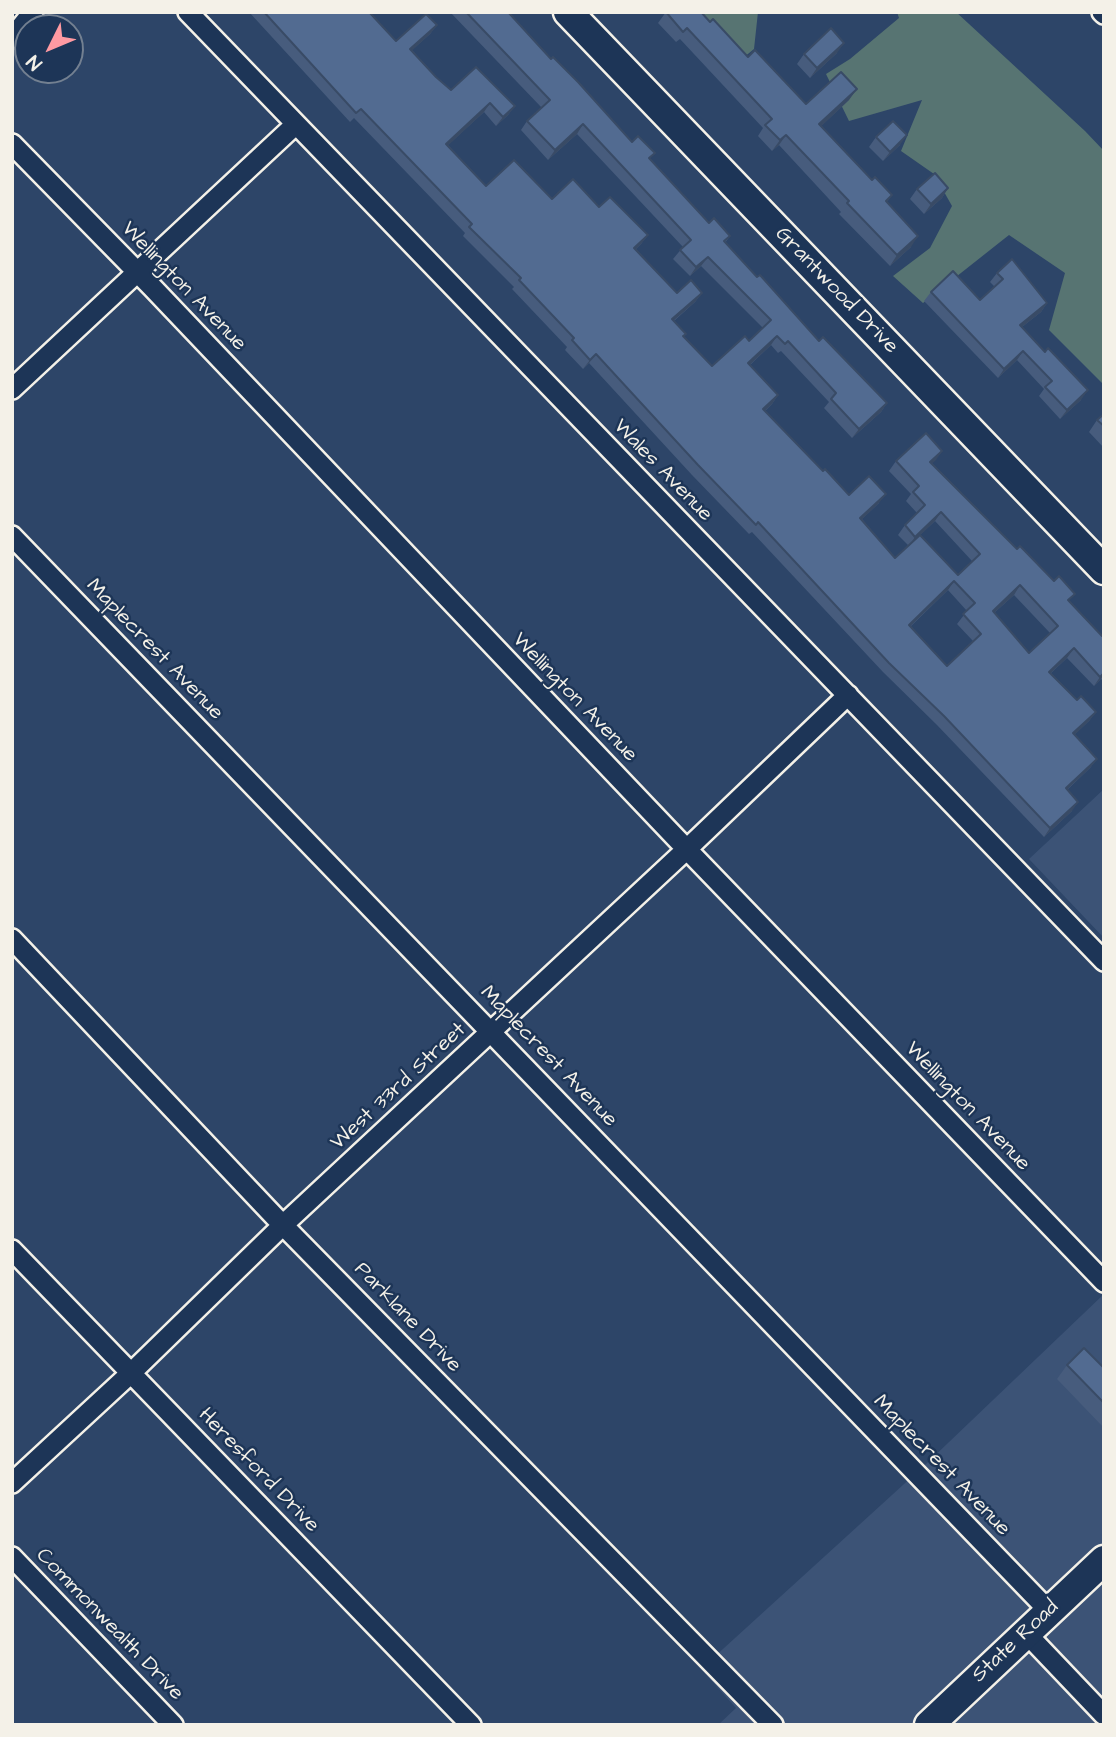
<!DOCTYPE html>
<style>
body{margin:0}
#map{position:relative;width:1116px;height:1737px;overflow:hidden;background:#2d4568;font-family:"Architects Daughter",sans-serif}
canvas{display:block}
.frame{position:absolute;inset:0;border:14px solid #f4f1e8;pointer-events:none}
.north{position:absolute;left:14px;top:14px;width:70px;height:70px;box-sizing:border-box;background:#1d3557;border:2px solid #738091;border-radius:50%;rotate:227deg;font-size:19px;font-weight:700;line-height:28px;text-align:center;color:#f4f1e8}
.north::after{content:'';display:block;margin:auto;width:24px;height:32px;background:#ff9aa2;clip-path:polygon(50% 0,100% 100%,50% 72%,0 100%)}
</style>
<div id="map">
<canvas width="1116" height="1737"></canvas>
<div class="frame"></div>
<div class="north">N</div>
</div>
<script>
const c = document.querySelector('canvas').getContext('2d');
c.lineJoin = 'round';
function paint(path, color) { c.fillStyle = color; c.fill(path, 'evenodd'); }
function trace(path, color, width, dash) { c.strokeStyle = color; c.lineWidth = width; c.lineCap = dash ? 'butt' : 'round'; c.setLineDash(dash || []); c.stroke(path); }
function write(font, color, halo, rows, align = 'center') {
  c.font = font + ' "Architects Daughter",sans-serif'; c.lineWidth = 5; c.setLineDash([]); c.textBaseline = 'middle'; c.strokeStyle = halo; c.fillStyle = color; for (const [text, x, y, turn = 0] of rows) {
    c.save(); c.translate(x, y); c.rotate((+turn || 0) * Math.PI / 180); c.textAlign = isNaN(turn) ? turn : align; if (halo) c.strokeText(text, 0, 0); c.fillText(text, 0, 0); c.restore();
  }
}
paint(new Path2D(`
 M1104,789V938L1029,859Z
 M1104,1294V1725H718L736,1708L701,1669L926,1464Z`), '#3c5376');
paint(new Path2D(`
 M702,12H758L754,49L737,63L695,25Z
 M897,12H956L1085,131L1104,151V385L1049,330L1065,273L1009,235L923,303L893,276L930,248L952,206L934,174L901,151L922,100L849,121L826,74L850,59L899,18Z`), '#577472');
const street = new Path2D(`
 M188,12L1104,961
 M1102,12L1104,14
 M12,38L33,12
 M12,144L152,287L676,838L1104,1282
 M12,389L295,125
 M12,536L1049,1611
 M12,939L275,1217L773,1725
 M12,1250L471,1725
 M12,1483L131,1373L283,1225L687,849L848,695
 M12,1557L173,1725
 M1026,1633L1104,1715`);
const secondary = new Path2D(`
 M568,12L1104,570
 M929,1725L1104,1560`);
trace(street, '#f4f1e8', 24);
trace(secondary, '#f4f1e8', 33);
trace(street, '#1d3557', 19);
trace(secondary, '#1d3557', 28);
paint(new Path2D(`
 M249,12H369L396,41L437,25L430,34L412,50L436,77L451,90L515,106L508,115L496,126L484,112L448,145L486,186L599,207L648,235L641,244L636,249L677,293H702L695,302L674,321L684,337L712,366L749,341L763,328L701,266L690,276L673,259L683,247L577,134L548,160L521,130L527,121L542,108L450,12H508L551,59L650,160L709,223L730,236L725,243L757,277L819,341L887,403L881,412L852,438L824,408L829,402L781,351L778,353L771,345L750,365L778,395L772,404L765,411L823,471L849,495L879,503L862,519L895,558L908,545L898,535L905,525L917,513L906,501L911,494L889,471L896,461L942,451L932,463L1070,602L1102,636L1104,634V682L1101,679L1094,686L1067,658L1051,673L1077,700L1096,712L1089,721L1074,735L1097,759L1090,768L1067,790L1072,811L1044,837L937,725L883,672L752,532L749,534L692,475L589,363L583,369L565,350L567,347L512,289L514,287L463,236L465,233L354,118L350,122ZM935,521L972,561L958,575L920,535ZM948,590L967,611L957,624L973,641L947,666L910,627ZM1014,595L1050,633L1029,653L994,613Z
 M666,12L710,22L748,57L806,104L849,100L821,126L872,180L892,195L887,202L911,247L890,266L839,214L841,212L779,145L772,151L758,136L763,128L680,39L676,42L658,23Z
 M837,53L810,78L797,64L804,54Z
 M876,137L900,145L883,161L869,147Z
 M948,188L942,198L924,214L910,199L917,189Z
 M997,273L1047,303L1041,312L1022,327L1081,400L1060,419L1039,396L1044,389L1017,360L998,378L924,301L931,292L980,300L995,287L990,282Z
 M1104,414V448L1089,432L1097,420Z
 M1067,1365L1104,1368V1428L1057,1379Z`), '#475c7d');
paint(new Path2D(`
 M437,25L430,34L404,58L410,49Z
 M844,43L837,53L810,78L817,68Z
 M857,89L849,100L812,135L819,124Z
 M490,103L484,112L440,153L446,144Z
 M515,106L508,115L496,126L503,117Z
 M583,124L577,134L548,160L555,150Z
 M786,135L779,145L772,151L780,140Z
 M907,135L900,145L883,161L890,152Z
 M948,188L942,198L924,214L931,204Z
 M648,235L641,244L628,257L634,248Z
 M918,236L911,247L890,266L897,255Z
 M708,257L701,266L690,276L696,267Z
 M702,293L695,302L665,328L672,319Z
 M1047,303L1041,312L1013,334L1020,325Z
 M777,336L771,345L742,372L748,363Z
 M1023,351L1017,360L998,378L1004,369Z
 M596,354L589,363L583,369L590,360Z
 M1088,390L1081,400L1060,419L1067,410Z
 M778,395L772,404L757,418L763,409Z
 M887,403L881,412L852,438L859,429Z
 M942,451L936,460L924,471L930,462Z
 M886,494L879,503L854,527L860,518Z
 M941,512L935,521L909,546L915,537Z
 M954,581L948,590L902,634L909,625Z
 M1020,585L1014,595L986,620L993,611Z
 M1074,648L1067,658L1042,681L1049,672Z
 M1104,673L1101,679L1094,686L1100,677Z
 M1096,712L1089,721L1066,743L1073,733Z
 M1097,759L1090,768L1059,797L1066,788Z
 M1078,802L1072,811L1044,837L1050,828Z`), '#394b66');
const building = new Path2D(`
 M264,12H369L396,41L426,14L437,25L410,49L436,77L451,90L476,67L515,106L503,117L490,103L446,144L486,186L514,160L552,199L573,179L599,207L610,197L648,235L634,248L677,293L691,280L702,293L672,319L686,334L683,336L712,366L745,336L749,341L771,320L708,257L696,267L680,250L691,240L583,124L555,150L527,121L550,100L466,12H508L551,59L553,57L578,82L632,142L638,136L655,153L649,158L709,223L714,218L730,236L724,241L757,277L760,275L819,341L823,337L887,403L859,429L831,399L836,393L788,341L785,344L777,336L748,363L778,395L763,409L823,471L825,469L849,495L869,476L886,494L860,518L895,558L920,535L958,575L980,554L941,512L915,537L905,525L925,505L913,492L919,486L896,461L926,433L942,451L930,462L1017,549L1020,546L1054,581L1059,576L1075,594L1068,600L1102,636L1104,634V673L1100,677L1074,648L1049,672L1077,700L1081,696L1096,712L1073,733L1097,759L1066,788L1078,802L1050,828L944,716L889,663L758,522L756,525L698,465L596,354L590,360L572,340L574,338L519,280L521,278L469,227L472,224L361,109L356,113ZM954,581L975,603L963,614L981,634L947,666L909,625ZM1020,585L1058,626L1029,653L993,611Z
 M666,12H701L710,22L713,19L748,57L755,50L806,104L841,72L857,89L819,124L872,180L875,177L892,195L886,201L918,236L897,255L847,203L849,201L786,135L780,140L765,125L772,119L687,28L683,32Z
 M831,28L844,43L817,68L804,54Z
 M893,121L907,135L890,152L876,137Z
 M935,173L948,188L931,204L917,189Z
 M1012,259L1047,303L1020,325L1045,352L1048,348L1088,390L1067,410L1045,387L1052,381L1023,351L1004,369L931,292L953,271L980,300L1003,279L997,273Z
 M1104,414V426L1097,420Z
 M1084,1348L1104,1368V1403L1067,1365Z`);
paint(building, '#526b91');
trace(building, '#394b66', 2);
write('21px', '#f4f1e8', '#1d3557', [
 ["Wellington Avenue",183,287,46],
 ["Grantwood Drive",836,291,46],
 ["Wales Avenue",662,471,46],
 ["Maplecrest Avenue",154,650,46],
 ["Wellington Avenue",574,698,46],
 ["Maplecrest Avenue",548,1057,46],
 ["West 33rd Street",399,1087,-43],
 ["Wellington Avenue",967,1107,46],
 ["Parklane Drive",407,1318,46],
 ["Maplecrest Avenue",941,1466,46],
 ["Heresford Drive",258,1471,46],
 ["Commonwealth Drive",109,1625,46],
 ["State Road",1016,1642,-43]
]);
</script>
